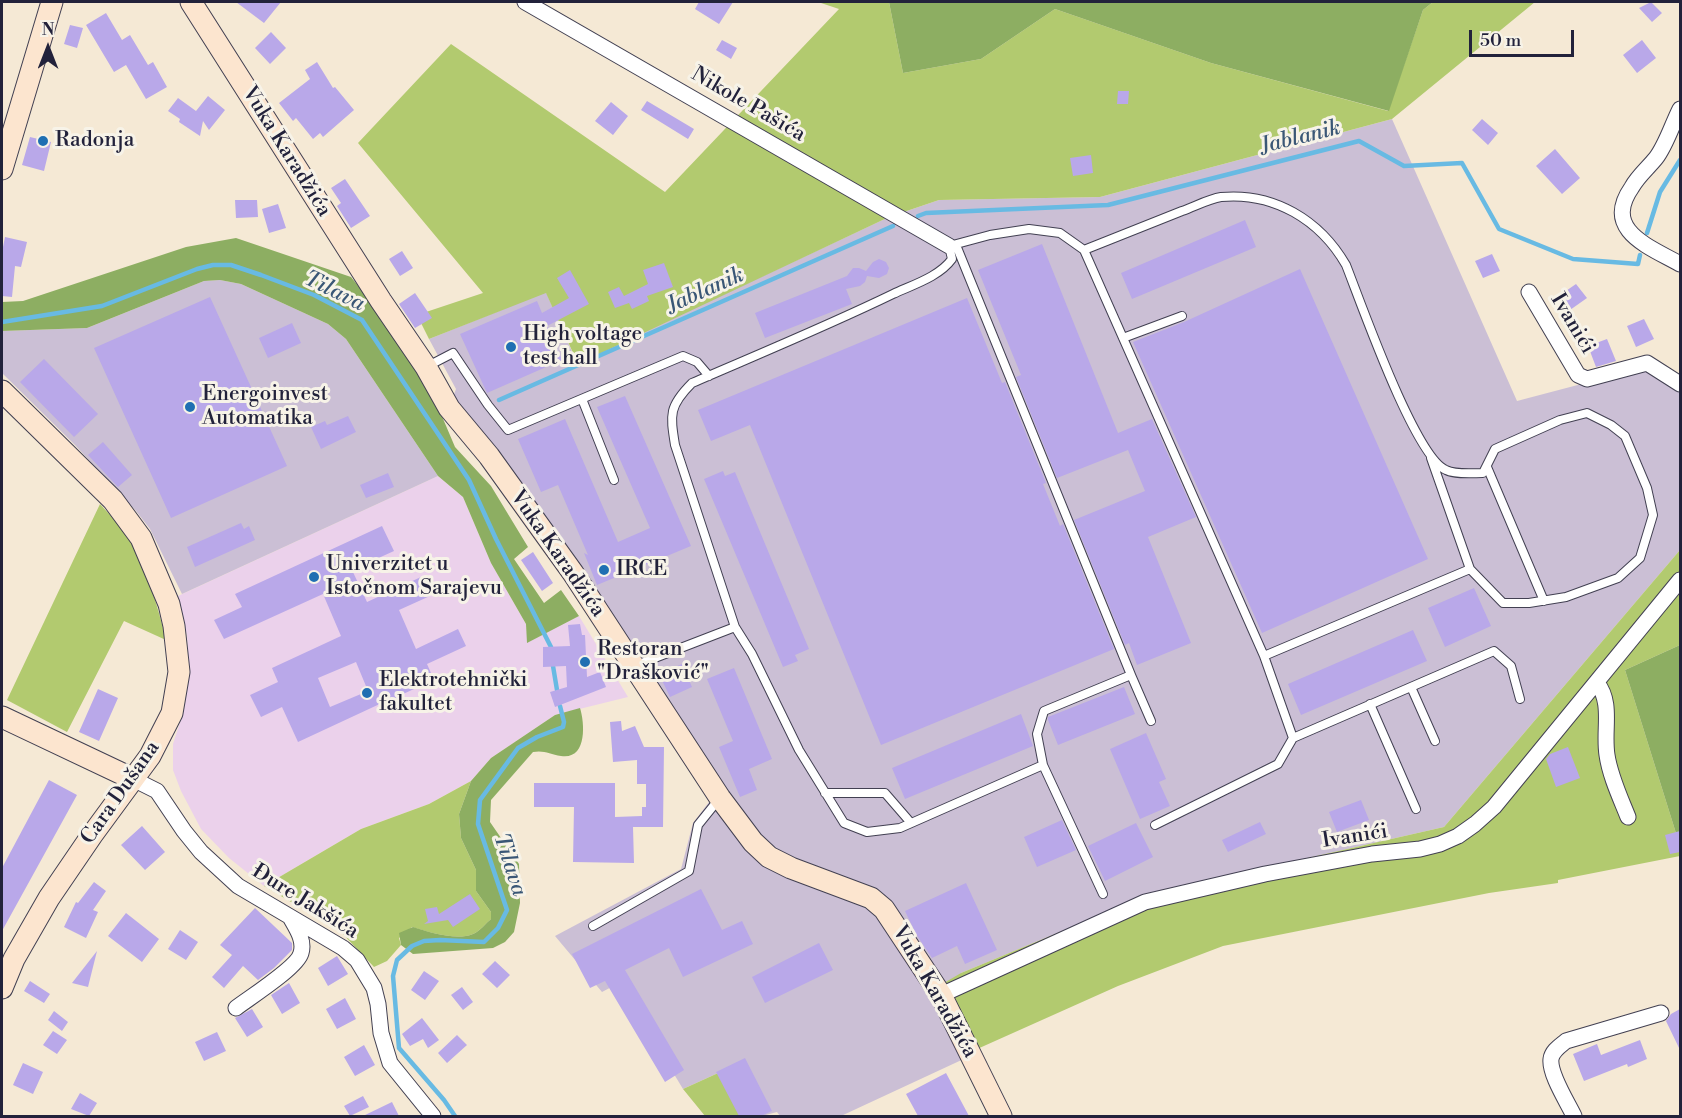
<!DOCTYPE html>
<meta charset="utf-8">
<style>
body{margin:0}
#map{position:relative;width:1682px;height:1118px;overflow:hidden;background:#f5e9d5;font-family:"Libre Bodoni",serif}
canvas{display:block}
.frame{position:absolute;inset:0;border:3px solid #22223b;pointer-events:none}
.north{position:absolute;left:18px;top:18px;width:60px;height:60px;-webkit-text-stroke:4px #f7f3e8;paint-order:stroke;rotate:0deg;font-size:16px;font-weight:700;line-height:24px;text-align:center;color:#22223b}
.north::after{content:'';display:block;margin:auto;width:21px;height:27px;background:#22223b;clip-path:polygon(50% 0,100% 100%,50% 72%,0 100%)}
.scale{position:absolute;left:1469px;top:30px;width:105px;height:27px;box-sizing:border-box;border:3px solid #22223b;border-top:0;padding-left:8px;font-size:18px;line-height:21px;white-space:nowrap;color:#22223b;-webkit-text-stroke:4px #f7f3e8;paint-order:stroke}
</style>
<div id="map">
<canvas width="1682" height="1118"></canvas>
<div class="frame"></div>
<div class="north">N</div>
<div class="scale">50 m</div>
</div>
<script>
const c = document.querySelector('canvas').getContext('2d');
c.lineJoin = 'round';
function paint(path, color) { c.fillStyle = color; c.fill(path, 'evenodd'); }
function trace(path, color, width, dash) { c.strokeStyle = color; c.lineWidth = width; c.lineCap = dash ? 'butt' : 'round'; c.setLineDash(dash || []); c.stroke(path); }
function write(font, color, halo, rows, align = 'center') {
  c.font = font + ' "Libre Bodoni",serif'; c.lineWidth = 6; c.setLineDash([]); c.textBaseline = 'middle'; c.strokeStyle = halo; c.fillStyle = color; for (const [text, x, y, turn = 0] of rows) {
    c.save(); c.translate(x, y); c.rotate((+turn || 0) * Math.PI / 180); c.textAlign = isNaN(turn) ? turn : align; if (halo) c.strokeText(text, 0, 0); c.fillText(text, 0, 0); c.restore();
  }
}
paint(new Path2D(`
 M438,476L463,497L491,563L526,624L528,642L579,616L628,697L555,715L491,758L471,781L429,804L361,829L264,886L229,858L201,829L181,791L173,770V744L184,710L189,677L187,636L178,596Z`), '#ebd1eb');
paint(new Path2D(`
 M1392,119L1517,401L1646,367L1680,390V550L1444,827L1154,893L961,973L968,1057L841,1116H780L777,1112L762,1116H753L727,1069L683,1089L619,983L602,992L555,936L681,869L693,823L722,785L449,408L456,389L429,339L546,292L577,363L889,217L939,200L1100,197Z
 M220,280L241,284L328,324L346,339L438,476L182,594L150,529L136,511L75,445L2,373V331L87,328L204,281Z`), '#cbbfd5');
paint(new Path2D(`
 M818,2H889L903,73L981,59L1055,9L1211,63L1388,111L1423,10L1433,2H1535L1392,119L1100,197L939,200L889,217L578,364L546,293L429,339L417,315L483,293L358,143L451,44L665,192L839,9Z
 M100,504C110,515 122,527 130,540C147,571 158,606 166,640L124,621L67,732L7,700Z
 M1680,550V645L1625,670L1680,846V856L1558,880V883L1489,893L1223,946L1118,986L966,1054L932,990L961,973L1154,893L1444,827Z
 M471,781L459,814L461,838L476,870V891L491,912V919C486,923 480,931 473,934C456,941 429,932 412,927L399,938L401,945L387,961L374,967L340,931L264,886L361,829L429,804Z
 M727,1069L753,1116H705L683,1089Z`), '#b2ca6f');
paint(new Path2D(`
 M889,2H1433L1423,10L1389,111L1211,63L1055,9L981,59L903,73Z
 M236,238L351,277L389,324L427,381L455,447L491,486L528,547L514,559L544,603L561,590L579,616L527,643L526,624L491,563L463,497L438,476L346,339L328,324L241,284L220,280L204,281L87,328L2,331V302L23,301L186,247Z
 M1680,645V846L1625,670Z
 M580,708C585,724 587,760 561,756C550,754 544,750 533,752L491,800L490,822L519,864L520,903L514,932L505,942L493,948L413,954L401,945L399,933L413,927C429,932 456,941 473,934C480,931 486,923 491,919V912L476,891V870L461,838L459,814L471,781L491,758L555,715Z`), '#8dae62');
trace(new Path2D(`
 M918,216L926,213L1108,205L1359,141L1404,166L1462,163L1499,229L1573,259L1638,264L1640,255
 M1647,233L1660,192L1680,160
 M2,322L102,306L197,269L213,265H231L261,275L314,295L362,320L469,480L496,539L551,647
 M499,400L893,226
 M553,666L557,690
 M455,1116L444,1100L399,1048L393,976L397,960L412,946L424,941L440,940L484,942L498,928L507,910L478,824L480,800L518,748L537,737L563,727L564,722L560,706`), '#68bae3', 4.5);
paint(new Path2D(`
 M236,2H281L264,23Z
 M699,2H733L719,24L695,9Z
 M1651,2L1662,13L1652,22L1639,8Z
 M106,13L122,40L130,35L148,65L153,62L167,87L146,99L126,65L114,72L86,25Z
 M70,25L83,28L77,48L64,44Z
 M271,32L286,48L270,64L255,48Z
 M722,40L737,48L731,59L716,50Z
 M1642,40L1656,58L1637,73L1623,55Z
 M317,62L333,88L335,87L354,110L323,137L320,133L313,139L296,118L293,121L279,103L310,79L305,70Z
 M1118,91H1129L1128,104H1117Z
 M208,96L225,110L209,130L203,121L200,136L179,122L180,119L168,111L178,98L196,111Z
 M647,101L694,129L688,139L641,110Z
 M611,102L628,116L613,135L595,121Z
 M1482,119L1498,133L1488,145L1472,130Z
 M30,137L51,142L44,171L22,165Z
 M1555,149L1580,178L1562,194L1536,166Z
 M1091,155L1093,173L1073,176L1070,158Z
 M345,179L370,216L351,228L337,206L341,203L331,188Z
 M235,200H257L258,217L236,218Z
 M278,204L286,228L269,233L262,209Z
 M1245,220L1256,247L1132,299L1121,273Z
 M5,237L27,242L21,267L15,266L12,297L2,296L3,263H2V252Z
 M1042,244L1118,433L1152,419L1196,517L1148,537L1191,643L1137,665L1129,643L1125,645L1074,520L1145,491L1128,450L1057,478L1016,377L1021,375L978,270Z
 M402,251L413,268L400,276L389,259Z
 M1492,254L1500,271L1483,278L1475,261Z
 M879,259L886,262L889,268L887,274L879,278L867,276L865,282L860,286L846,289L852,304L765,338L755,313L847,276L853,268H859L866,271L873,262Z
 M664,263L673,287L647,296L649,301L632,309L629,303L615,308L608,292L619,287L624,296L648,284L643,270Z
 M1300,269L1428,559L1262,633L1133,342L1184,322Z
 M570,270L589,304L547,326L562,360L487,393L460,334L537,301L542,313L569,298L557,278Z
 M1576,284L1587,298L1570,310L1560,295Z
 M415,293L432,318L415,328L399,304Z
 M210,297L287,466L171,518L94,348Z
 M967,298L1002,383L1005,382L1046,483L1043,484L1060,526L1063,524L1114,649L881,745L750,425L711,441L698,410Z
 M1644,319L1654,339L1636,347L1627,326Z
 M292,323L301,343L268,358L259,338Z
 M1607,339L1616,361L1596,367L1588,346Z
 M44,359L98,414L74,437L20,382Z
 M625,396L691,546L597,585L584,553L588,555L558,485L541,492L518,439L565,419L618,542L650,528L597,407Z
 M348,416L356,432L321,449L311,427L325,421L327,425Z
 M103,442L132,475L118,487L88,455Z
 M723,471L725,476L735,472L809,649L795,655L798,661L783,667L704,479Z
 M388,473L394,487L366,498L360,485Z
 M241,523L244,529L249,526L255,540L195,567L187,547Z
 M382,526L394,551L352,570L367,602L421,577L430,596L399,610L416,649L458,629L466,646L427,664L434,680L403,694L402,709L394,712L384,702L298,742L282,707L261,717L250,695L278,682L272,668L341,636L323,594L224,639L214,620L242,607L235,594ZM356,662L368,691L330,707L318,678Z
 M533,552L553,583L542,591L521,560Z
 M1474,588L1491,626L1445,647L1428,608Z
 M580,624L582,635H585L587,677L600,672L606,687L555,707L550,692L567,687L566,666L543,667V647L570,646L568,625Z
 M1413,630L1427,661L1301,715L1288,684Z
 M682,664L692,687L670,697L659,674Z
 M734,668L772,759L749,769L757,790L740,797L719,747L733,741L707,679Z
 M1124,687L1135,714L1058,745L1048,720V717Z
 M98,689L118,698L99,741L79,732Z
 M1021,714L1033,746L905,799L892,768Z
 M621,721L622,731L635,726L644,747H664L663,827H633L634,863L573,862L574,807H534V783H615V817L642,816V807H646V784H637V760L613,762L610,722Z
 M1146,733L1166,779L1159,782L1170,806L1140,819L1110,749Z
 M1568,747L1580,778L1556,787L1546,759L1550,754Z
 M49,780L77,795L2,931V868Z
 M1361,800L1369,820L1337,832L1329,812Z
 M1062,820L1076,850L1037,867L1024,837Z
 M1260,822L1266,834L1228,852L1222,840Z
 M1136,823L1153,857L1105,881L1088,846Z
 M142,826L165,852L145,870L121,845Z
 M1680,831V852L1670,854L1665,835Z
 M94,882L106,891L93,910L98,912L86,938L64,927L76,902L78,903Z
 M966,883L997,950L965,964L957,946L932,958L916,934L905,911Z
 M701,889L722,930L742,921L753,944L683,977L669,948L625,970L684,1070L665,1082L605,981L590,988L572,954Z
 M470,894L480,909L453,927L448,920L424,924L428,921L425,909L437,907L439,914Z
 M255,908L292,943V950L274,968L258,980L243,966L224,988L212,977L232,955L220,945Z
 M126,913L159,939L142,962L108,936Z
 M180,930L198,942L186,960L168,949Z
 M819,943L833,970L765,1003L752,977Z
 M97,951L88,987L72,983Z
 M337,956L348,974L328,986L318,968Z
 M495,961L510,975L497,988L482,974Z
 M424,971L439,981L425,1000L411,990Z
 M30,981L50,994L44,1003L24,991Z
 M289,983L300,1003L282,1014L271,995Z
 M462,987L473,1002L463,1010L451,995Z
 M345,998L356,1019L337,1029L326,1009Z
 M252,1009L263,1027L247,1037L235,1018Z
 M1680,1009V1050L1666,1021L1671,1014Z
 M54,1011L68,1022L62,1031L48,1020Z
 M422,1018L439,1040L428,1048L423,1039L410,1046L402,1034Z
 M53,1031L67,1040L57,1054L43,1045Z
 M217,1032L226,1051L204,1061L195,1042Z
 M457,1035L467,1045L447,1063L438,1053Z
 M1640,1040L1647,1059L1628,1067L1627,1064L1584,1081L1573,1054L1597,1044L1601,1055Z
 M364,1045L375,1065L355,1076L344,1057Z
 M745,1058L772,1111L761,1116H739L716,1072Z
 M23,1063L43,1072L33,1094L13,1085Z
 M946,1073L969,1116H918L906,1094Z
 M80,1093L97,1103L89,1116L71,1109Z
 M363,1096L369,1107L350,1116L344,1106Z
 M392,1102L399,1116H363Z`), '#b9a8e9');
const lane = new Path2D(`
 M956,245L1131,675
 M1084,250L1264,656L1470,569
 M1123,338L1182,316
 M426,367L453,353L488,405L508,430L683,356L697,362L709,376
 M582,399L614,480
 M1487,467L1544,601
 M634,666L735,627
 M1411,687L1435,741
 M1370,704L1416,809
 M1293,738L1494,651L1511,666L1520,699
 M1043,765L900,828L867,832L844,823L799,750L752,654L735,627L675,445C670,414 669,406 692,383C759,354 827,326 893,294C912,285 939,277 952,259L949,246L990,235L1029,229L1060,233L1084,250C1116,237 1149,224 1182,211C1194,207 1208,199 1221,197C1274,192 1320,220 1346,265C1361,303 1415,457 1446,470C1456,475 1473,473 1483,473L1495,449L1560,420L1587,413L1611,425L1625,436L1647,488L1653,515L1640,558L1618,578L1566,597L1529,603H1503L1470,569L1431,458
 M825,793H885L911,823
 M1155,825L1278,764L1293,738L1264,656
 M1103,894L1043,765L1037,734L1044,711L1131,675L1151,721
 M593,926L689,871L698,825L719,799`);
const street = new Path2D(`
 M525,2L949,246
 M1680,109C1672,125 1666,145 1656,158C1648,168 1638,176 1632,187C1602,230 1648,246 1680,264
 M1529,292L1578,375L1587,379L1647,363L1680,384
 M1597,683C1613,703 1603,730 1607,755C1610,776 1620,797 1628,817
 M133,779L157,791L184,831L201,852L238,886L343,948L357,960L374,988L378,1004L381,1033L390,1063L433,1116
 M941,995L1145,902L1265,874L1372,854L1420,849L1440,844L1458,836L1475,824L1494,807L1680,580
 M236,1008C249,998 298,967 301,953C305,940 296,928 290,917
 M1574,1116C1568,1103 1549,1074 1551,1059C1552,1051 1560,1046 1566,1041L1661,1013`);
const secondary = new Path2D(`
 M191,2L381,301L426,367L449,408L489,456L573,573L720,798L753,842L769,857L791,868L871,898L884,909L941,995L1001,1116
 M2,169L52,2
 M2,391L113,500L141,538L169,604L174,626L179,672L172,713L150,756L92,835L49,898L14,959L2,988
 M2,717L133,779`);
trace(lane, '#424052', 10);
trace(street, '#424052', 17);
trace(secondary, '#424052', 23);
trace(lane, '#fff', 8);
trace(street, '#fff', 15);
trace(secondary, '#fce5cf', 21);
for (const [x, y, r, color] of [
 [43,141,6,"#1f6fb2"],
 [511,347,6,"#1f6fb2"],
 [190,407,6,"#1f6fb2"],
 [604,570,6,"#1f6fb2"],
 [314,577,6,"#1f6fb2"],
 [585,662,6,"#1f6fb2"],
 [367,693,6,"#1f6fb2"]
]) { const dot = new Path2D(); dot.arc(x, y, r, 0, 2 * Math.PI); c.fillStyle = color; c.fill(dot); trace(dot, '#f7f3e8', 2); }
write('21px', '#22223b', '#f7f3e8', [
 ["Nikole Pašića",748,105,30],
 ["Vuka Karadžića",286,152,58],
 ["Ivanići",1572,324,59],
 ["Vuka Karadžića",557,554,55],
 ["Cara Dušana",121,793,-55],
 ["Ivanići",1355,837,-9],
 ["Đure Jakšića",305,902,32],
 ["Vuka Karadžića",934,992,60]
]);
write('21px', '#22223b', '#f7f3e8', [
 ["Radonja",55,141],
 ["High voltage",523,335],
 ["test hall",523,359],
 ["Energoinvest",202,395],
 ["Automatika",202,419],
 ["Univerzitet u",326,565],
 ["Istočnom Sarajevu",326,589],
 ["IRCE",616,570],
 ["Restoran",597,650],
 ["\"Drašković\"",597,674],
 ["Elektrotehnički",379,681],
 ["fakultet",379,705]
], 'left');
write('italic 22px', '#3a5776', '#f7f3e8', [
 ["Jablanik",1301,138,-14],
 ["Jablanik",706,291,-24],
 ["Tilava",334,292,26],
 ["Tilava",509,865,72]
]);
</script>
